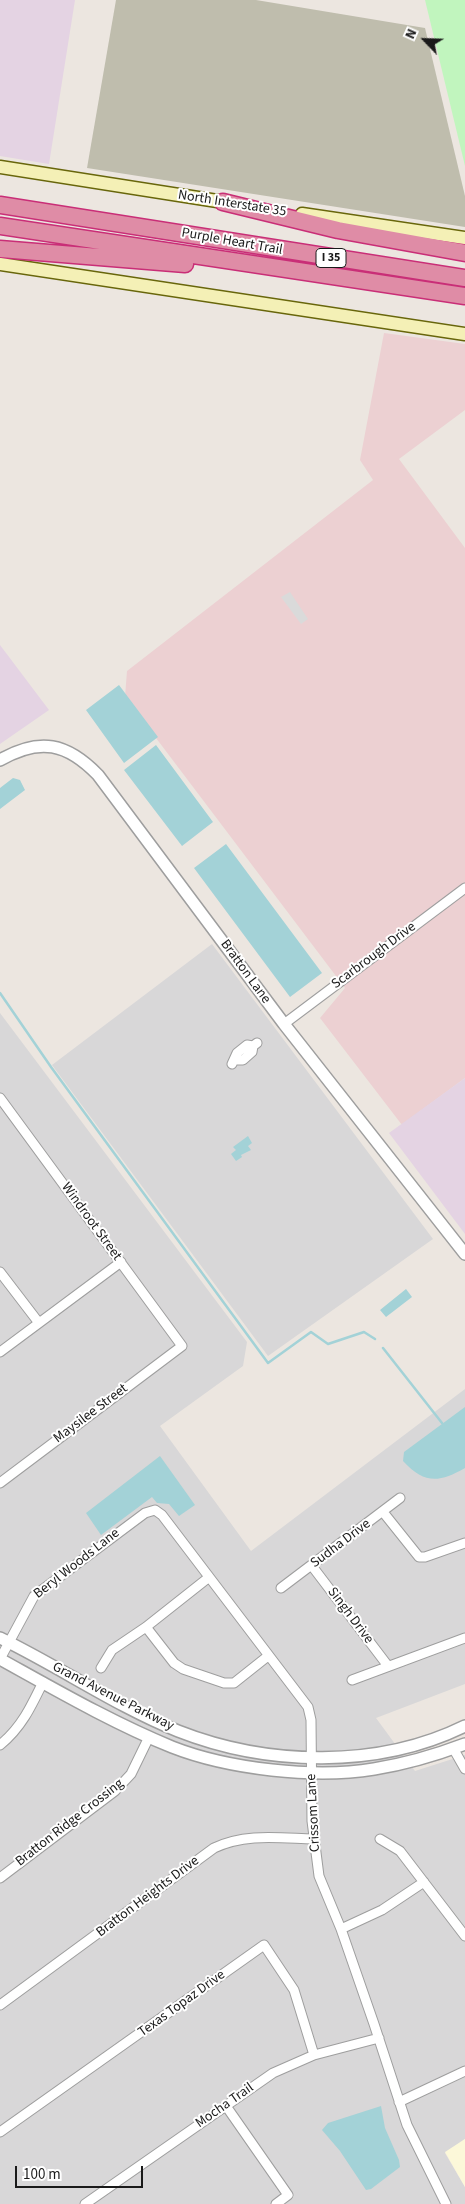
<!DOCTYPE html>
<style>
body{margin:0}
#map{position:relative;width:465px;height:2204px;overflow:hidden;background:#ece6e0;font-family:"Source Sans 3",sans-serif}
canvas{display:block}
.north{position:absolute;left:400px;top:15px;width:50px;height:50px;-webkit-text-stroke:4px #fff;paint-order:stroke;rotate:294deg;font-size:14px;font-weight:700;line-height:20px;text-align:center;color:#1a1a1a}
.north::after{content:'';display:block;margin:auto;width:18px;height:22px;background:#1a1a1a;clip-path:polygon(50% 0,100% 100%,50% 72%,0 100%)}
.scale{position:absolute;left:15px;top:2166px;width:128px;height:22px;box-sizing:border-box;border:2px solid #1a1a1a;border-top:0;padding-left:6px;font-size:15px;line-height:18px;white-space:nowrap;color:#1a1a1a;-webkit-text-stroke:4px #fff;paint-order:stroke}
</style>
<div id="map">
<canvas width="465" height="2204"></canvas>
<div class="north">N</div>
<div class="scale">100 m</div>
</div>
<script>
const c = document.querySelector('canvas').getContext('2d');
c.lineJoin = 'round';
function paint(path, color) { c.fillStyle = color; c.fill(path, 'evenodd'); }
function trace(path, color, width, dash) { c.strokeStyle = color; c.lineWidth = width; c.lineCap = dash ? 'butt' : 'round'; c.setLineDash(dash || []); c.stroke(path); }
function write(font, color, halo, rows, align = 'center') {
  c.font = font + ' "Source Sans 3",sans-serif'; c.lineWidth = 4; c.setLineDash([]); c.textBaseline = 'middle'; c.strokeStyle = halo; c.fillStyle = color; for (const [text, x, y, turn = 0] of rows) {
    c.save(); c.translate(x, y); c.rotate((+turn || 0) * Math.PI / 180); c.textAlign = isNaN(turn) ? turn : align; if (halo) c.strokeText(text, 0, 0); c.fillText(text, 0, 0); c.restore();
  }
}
paint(new Path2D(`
 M212,944L433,1239L268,1356L52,1065Z
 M0,1013L247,1342L243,1366L160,1426L251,1551L465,1389V1684L376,1718L415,1771L465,1755V2139L445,2153L465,2187V2204H0Z`), '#d8d7d8');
paint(new Path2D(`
 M384,333L465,344V410L399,459L465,548V1078L402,1125L320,1018L345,988L125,697L127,671L373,480L360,460Z`), '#ecd0d2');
paint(new Path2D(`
 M0,0H75L49,164L0,156Z
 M0,645L49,710L0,744Z
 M465,1078V1234L389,1133Z`), '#e4d3e3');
paint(new Path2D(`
 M465,2139V2187L445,2152Z`), '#fcf8d9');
paint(new Path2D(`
 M116,0H256L425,28L465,196V227L87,168Z`), '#bfbdad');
paint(new Path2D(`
 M425,0H465V166Z`), '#c1f5be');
paint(new Path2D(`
 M290,592L308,619L301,624L281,597Z`), '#dadada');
paint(new Path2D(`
 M119,685L158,737L124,763L86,710Z
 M156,745L213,822L182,846L124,770Z
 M13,778L20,780L25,790L0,809V788Z
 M226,844L322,973L290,997L194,868Z
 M248,1136L252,1143L248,1146L251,1150L241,1155L242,1157L236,1161L231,1154L236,1150L233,1147Z
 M406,1289L412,1297L386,1317L380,1310Z
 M465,1407V1468C439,1483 424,1484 403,1461L404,1452Z
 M160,1456L195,1505L179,1516L169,1504L157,1503L152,1497L101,1535L86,1513Z
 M381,2106L385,2128L399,2160L400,2167L371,2189L366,2190L340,2151L322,2130L328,2123Z`), '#a3d2d7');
trace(new Path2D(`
 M0,993L51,1067L268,1363L311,1332L328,1344L364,1332L375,1339
 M383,1348L442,1423`), '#a3d2d7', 2.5);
const minor = new Path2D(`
 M284,1024L465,888
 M236,1060H243L252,1052L253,1046
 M232,1064L237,1053L247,1045L253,1046L257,1043
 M0,1098L182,1346L0,1483
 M0,1272L39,1323
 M0,1352L121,1262
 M383,1512L419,1557H425L465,1543
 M312,1566L388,1666
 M281,1588L400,1498
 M146,1627L174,1663L183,1669L224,1683H234L268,1656
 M0,1659L34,1596L145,1513L155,1510L162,1515L308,1707L311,1720L312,1821L319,1876L341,1929L374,2024L407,2125L446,2204
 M101,1668L112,1650L146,1627L208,1578
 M352,1680L465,1638
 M0,1745C21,1728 31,1707 43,1682
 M453,1748L465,1769
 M380,1839L400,1851L465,1936
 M0,1878L115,1791L131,1774L149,1737
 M341,1929L382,1910L424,1882
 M0,2005L214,1848C245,1833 279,1838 313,1839
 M399,2102L465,2071
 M226,2106L288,2195L276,2204
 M0,2132L264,1945L294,1990L314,2055
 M85,2204L273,2073L314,2055L379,2038`);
const tertiary = new Path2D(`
 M0,760C40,737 67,743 98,775L284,1024L465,1254
 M0,1638C60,1667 116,1706 178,1731C267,1766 378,1769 465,1726
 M0,1659C56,1690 113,1723 172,1747C228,1769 315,1779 374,1769C405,1764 436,1755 465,1744`);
const secondary = new Path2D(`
 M0,167L230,203
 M302,214L465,238
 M0,264L465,334`);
const motorway = new Path2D(`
 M223,202L338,230L465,253
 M0,205L465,278
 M0,226L465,296
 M0,249L185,264`);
trace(minor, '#9e9e9e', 11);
trace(tertiary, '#9e9e9e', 14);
trace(secondary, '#68660b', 15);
trace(motorway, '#c92e77', 19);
trace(minor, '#fff', 9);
trace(tertiary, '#fff', 11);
trace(secondary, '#f4f0b6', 12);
trace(motorway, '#df8ca6', 16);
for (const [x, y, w] of [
 [331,258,30]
]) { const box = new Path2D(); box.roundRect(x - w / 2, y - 9.5, w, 19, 4); c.fillStyle = '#fff'; c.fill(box); trace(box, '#1a1a1a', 1); }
write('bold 12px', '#1a1a1a', null, [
 ["I 35",331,258]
]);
write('14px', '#1a1a1a', '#fff', [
 ["North Interstate 35",232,204,9],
 ["Purple Heart Trail",232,242,10],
 ["Scarbrough Drive",374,956,-37],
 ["Bratton Lane",245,972,54],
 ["Windroot Street",91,1222,54],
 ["Maysilee Street",91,1414,-37],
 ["Sudha Drive",341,1544,-37],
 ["Beryl Woods Lane",77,1564,-38],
 ["Singh Drive",350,1616,53],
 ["Grand Avenue Parkway",113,1697,27],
 ["Crissom Lane",314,1813,-93],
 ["Bratton Ridge Crossing",70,1823,-38],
 ["Bratton Heights Drive",148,1897,-37],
 ["Texas Topaz Drive",182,2004,-36],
 ["Mocha Trail",225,2106,-35]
]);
</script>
